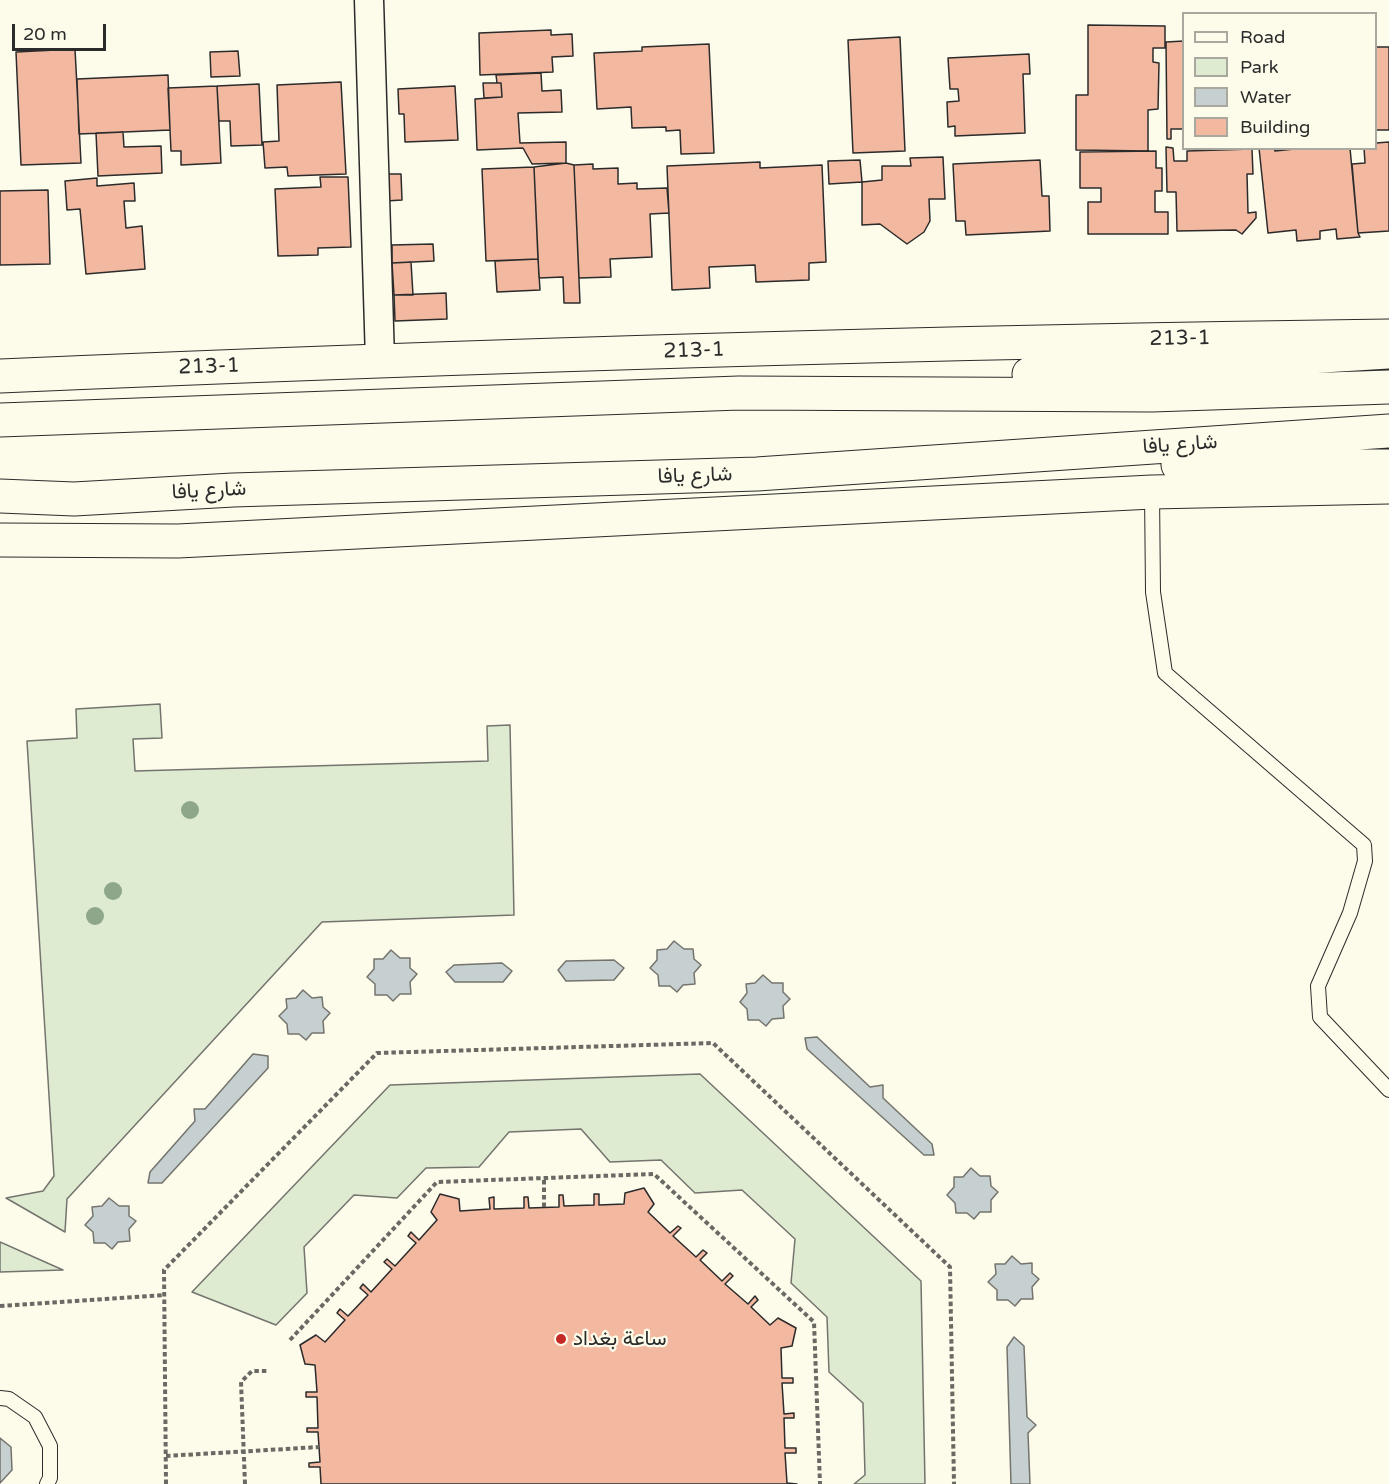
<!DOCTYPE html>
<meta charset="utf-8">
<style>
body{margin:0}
#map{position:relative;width:1389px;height:1484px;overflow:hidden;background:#fdfbea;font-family:"Varela Round",sans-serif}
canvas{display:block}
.legend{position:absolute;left:1182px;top:12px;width:195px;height:138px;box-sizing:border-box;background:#fdfbea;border:2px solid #a9a89e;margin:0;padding:8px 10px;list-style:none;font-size:18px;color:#2b2b2b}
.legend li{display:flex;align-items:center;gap:12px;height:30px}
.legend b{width:30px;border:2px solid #a9a89e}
.scale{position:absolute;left:12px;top:24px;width:94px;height:27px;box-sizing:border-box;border:3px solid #2b2b2b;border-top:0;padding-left:8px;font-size:18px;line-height:21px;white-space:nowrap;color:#2b2b2b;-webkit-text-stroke:4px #fdfbea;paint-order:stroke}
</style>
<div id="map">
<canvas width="1389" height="1484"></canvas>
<ul class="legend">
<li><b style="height:8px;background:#fdfbea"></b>Road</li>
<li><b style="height:16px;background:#deebd1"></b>Park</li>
<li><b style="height:16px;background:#c7d0d0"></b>Water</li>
<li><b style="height:16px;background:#f2b8a0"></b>Building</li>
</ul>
<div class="scale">20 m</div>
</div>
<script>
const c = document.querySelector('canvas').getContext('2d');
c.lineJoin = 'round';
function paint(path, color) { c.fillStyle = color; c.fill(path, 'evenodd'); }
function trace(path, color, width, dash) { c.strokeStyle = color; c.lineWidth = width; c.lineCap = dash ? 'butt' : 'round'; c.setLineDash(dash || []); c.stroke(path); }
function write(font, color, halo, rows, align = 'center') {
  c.font = font + ' "Varela Round",Vazirmatn,sans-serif'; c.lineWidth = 4.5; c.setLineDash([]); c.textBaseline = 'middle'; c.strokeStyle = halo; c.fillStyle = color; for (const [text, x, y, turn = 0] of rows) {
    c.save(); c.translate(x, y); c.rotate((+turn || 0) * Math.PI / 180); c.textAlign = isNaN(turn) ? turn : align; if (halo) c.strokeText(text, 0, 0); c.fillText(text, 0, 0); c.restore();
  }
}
const green = new Path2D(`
 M160,704L162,738L133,739L135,771L488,761L487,726L510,725L514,915L322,922L67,1199L65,1232L6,1198L43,1191L54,1176L27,741L77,738L76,709Z
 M700,1074L921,1281L925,1484H854L865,1475L863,1403L829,1372L827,1317L791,1283L795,1239L742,1190L695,1193L661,1160L610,1162L581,1129L509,1132L479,1167L426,1168L397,1198L354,1195L304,1247L307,1293L276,1325L192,1292L390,1085Z
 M0,1242L63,1270L0,1272Z`);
paint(green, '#deebd1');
trace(green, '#74746e', 1.5);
const water = new Path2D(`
 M674,941L684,949H693L694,959L701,965L694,973L695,984L683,985L677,992L670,986H659L658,975L650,968L657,960V950L667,949Z
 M391,950L400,958H410V968L417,974L410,982L411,994H400L393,1001L387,995H375V984L367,977L374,969V959H383Z
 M614,960L624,968L614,980L566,981L558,970L566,961Z
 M502,963L512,971L503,982H455L446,972L454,965Z
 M763,975L772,983H783V992L790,999L783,1006L784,1018L772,1019L766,1026L759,1020H748L747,1009L740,1002L747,993L746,984L755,983Z
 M303,990L312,998L322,997L323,1007L330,1013L323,1021L324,1033H312L306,1040L299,1034H288L287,1024L279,1016L287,1008L286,999L296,998Z
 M817,1037L870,1087L883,1085V1098L932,1144L934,1155H924L807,1049L805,1038Z
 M253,1054L268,1056V1068L162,1183H148L150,1172L195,1121L194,1109H205Z
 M971,1168L980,1176H990L991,1186L998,1192L991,1200V1212H980L974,1219L967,1213H956L955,1203L947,1195L954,1187V1177H963Z
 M109,1198L119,1206H129V1216L136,1221L129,1229L130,1241L118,1242L112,1249L105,1243H94L93,1232L85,1225L93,1216L92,1207L102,1206Z
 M1012,1256L1021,1264L1032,1263V1273L1039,1279L1032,1287L1033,1299H1021L1015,1306L1008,1300H997V1290L988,1282L996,1274L995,1264H1005Z
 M1014,1337L1024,1346L1027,1417L1036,1425L1028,1433L1030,1484H1011L1007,1347Z
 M0,1438L11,1447L12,1470L0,1483Z`);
paint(water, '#c7d0d0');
trace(water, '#74746e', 1.5);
const building = new Path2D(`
 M1088,25L1165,26V48H1153V62L1159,63L1158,109L1148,110V151L1076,150V95H1088Z
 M551,30V35L572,34L573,56L552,57L553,72L480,75L479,33Z
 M900,37L905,151L853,153L848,40Z
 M1184,41V129H1171V139H1167L1166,42Z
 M709,44L714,153L681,154L680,130L666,131V127L632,128L631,107L597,109L594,53L642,51V47Z
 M1376,47H1389V130H1376Z
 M75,49L81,163L21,165L16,52Z
 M238,51L240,76L211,77L210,52Z
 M1029,54L1030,74H1023L1025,133L955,136V126L948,127L947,102L959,101L958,89H950L948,58Z
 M541,73L542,91L561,90L562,112L518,113L520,143L566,142V163L532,164L523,148L477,150L475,99L502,97L501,83H497L496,75Z
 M168,75L170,130L79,134L77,79Z
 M341,82L346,174L288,176L287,167L265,168L263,142L279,141L277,85Z
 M483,83H501L502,97L484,98Z
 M259,84L262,145L231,146L230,121H219L217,86Z
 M217,86L221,163L181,165V151H171L168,88Z
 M455,86L458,140L405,142L404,114H399L398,89Z
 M123,132L124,147L161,146L162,173L98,176L96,133Z
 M1389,142V231L1358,233L1352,164L1365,163L1364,148H1376V143Z
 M1166,147L1173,148L1174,161H1187V151L1252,149L1253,174H1247L1248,213L1256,212V218L1242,234L1236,230L1177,231L1176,192H1167Z
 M1259,148H1274L1275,151L1304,148H1350L1358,233L1360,237L1337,239L1336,229L1320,231V239L1297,241L1296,230L1268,233Z
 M1156,151V168H1162V191H1155V212H1168V234H1088V202H1101V188H1080V152Z
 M943,157L945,199H929L930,221L924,232L907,244L880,224L862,225V182L882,180V166H911L910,158Z
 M860,160L862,182L829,184L828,161Z
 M1040,160L1042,196H1049L1050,231L966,235L965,221H956L953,164Z
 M760,162V168L822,165L826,262L809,263V280L756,282L755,265L709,267L710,288L672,290L667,166Z
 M566,163L574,165L580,303H564L563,277L539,278L534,167Z
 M593,164V169L618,168V184L637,183V189L667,188L669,213L650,214L652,257L610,259L611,277L579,278L574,165Z
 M534,167L538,259L486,261L482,169Z
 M385,174H401L402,200L386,201Z
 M320,177H348L351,247L318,248V255L278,256L275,189L321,187Z
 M97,178V186L134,183L135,201H124L126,228L142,226L145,269L86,274L80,209L67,210L65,181Z
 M48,190L50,264L0,265V191Z
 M433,244L434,261L392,263V245Z
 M538,259L540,290L497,292L495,261Z
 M411,262L413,295H394L392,263Z
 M446,293L447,319L395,321L394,295Z
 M644,1188L654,1204L648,1212L670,1233L678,1226L681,1228L673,1236L696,1257L703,1250L707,1253L700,1260L722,1281L730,1273L733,1276L725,1284L748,1304L755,1296L758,1300L751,1307L770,1325L778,1318L796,1328L792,1346L781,1348L782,1378H793V1383H782L784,1414L794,1413V1418H784L785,1448H796V1453H785L787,1483L797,1484H321L320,1467H309V1463L320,1462L318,1432H307V1428H318L317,1397H306V1392H317L315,1365L305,1364L300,1345L316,1335L325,1342L345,1320L337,1313L340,1309L348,1316L368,1295L360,1288L363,1284L371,1292L392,1269L384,1262L387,1259L395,1266L416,1243L408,1236L411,1232L419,1240L437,1220L431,1212L440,1194L459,1199L460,1211L490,1209L489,1198L494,1197V1209L524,1208V1197H528L529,1208L559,1207V1195H563L564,1206L594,1205V1194H599V1205L624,1204L625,1193Z`);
paint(building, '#f2b8a0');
trace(building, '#2b2b2b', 1.5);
const lane = new Path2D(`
 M1152,492L1153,592L1165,673L1364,845L1365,861L1350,913L1318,986L1320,1017L1389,1090
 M0,1398L9,1399L35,1417L50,1446V1478L47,1484`);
const street = new Path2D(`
 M369,0L380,360`);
const secondary = new Path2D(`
 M0,376C463,356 926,342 1389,336
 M0,540L178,541L1152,492L1389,487`);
const highway = new Path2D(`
 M1029,374L1389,352
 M0,420L739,393L1152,395L1389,387
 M1178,465L1389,466
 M0,496L74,499L233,490L757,474L1389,431`);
trace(lane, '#2b2b2b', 16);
trace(street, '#2b2b2b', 31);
trace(secondary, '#2b2b2b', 35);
trace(highway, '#2b2b2b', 35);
trace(new Path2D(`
 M544,1207V1178
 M0,1306L164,1295
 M290,1340L437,1182L654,1174L814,1322L820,1484
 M166,1456L319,1447
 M166,1484L164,1270L377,1053L713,1043L950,1267L954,1484
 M245,1484L241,1382L252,1371H268`), '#6a6964', 4, [4.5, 3]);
trace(lane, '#fdfbea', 14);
trace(street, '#fdfbea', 28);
trace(secondary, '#fdfbea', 33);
trace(highway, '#fdfbea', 33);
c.fillStyle = '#8ea78a';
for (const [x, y] of [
 [190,810],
 [113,891],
 [95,916]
]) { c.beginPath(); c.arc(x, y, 9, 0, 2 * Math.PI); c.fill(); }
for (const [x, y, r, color] of [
 [561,1339,6,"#c62828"]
]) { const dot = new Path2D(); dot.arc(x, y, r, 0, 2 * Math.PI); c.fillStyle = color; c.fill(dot); trace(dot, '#fdfbea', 2); }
write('21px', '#2b2b2b', '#fdfbea', [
 ["213-1",1180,339,-1],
 ["213-1",694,351,-2],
 ["213-1",209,367,-2],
 ["شارع يافا",1180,445,-4],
 ["شارع يافا",695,476,-2],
 ["شارع يافا",209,491,-3]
]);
write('21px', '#2b2b2b', '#fdfbea', [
 ["ساعة بغداد",573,1339]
], 'left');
</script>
